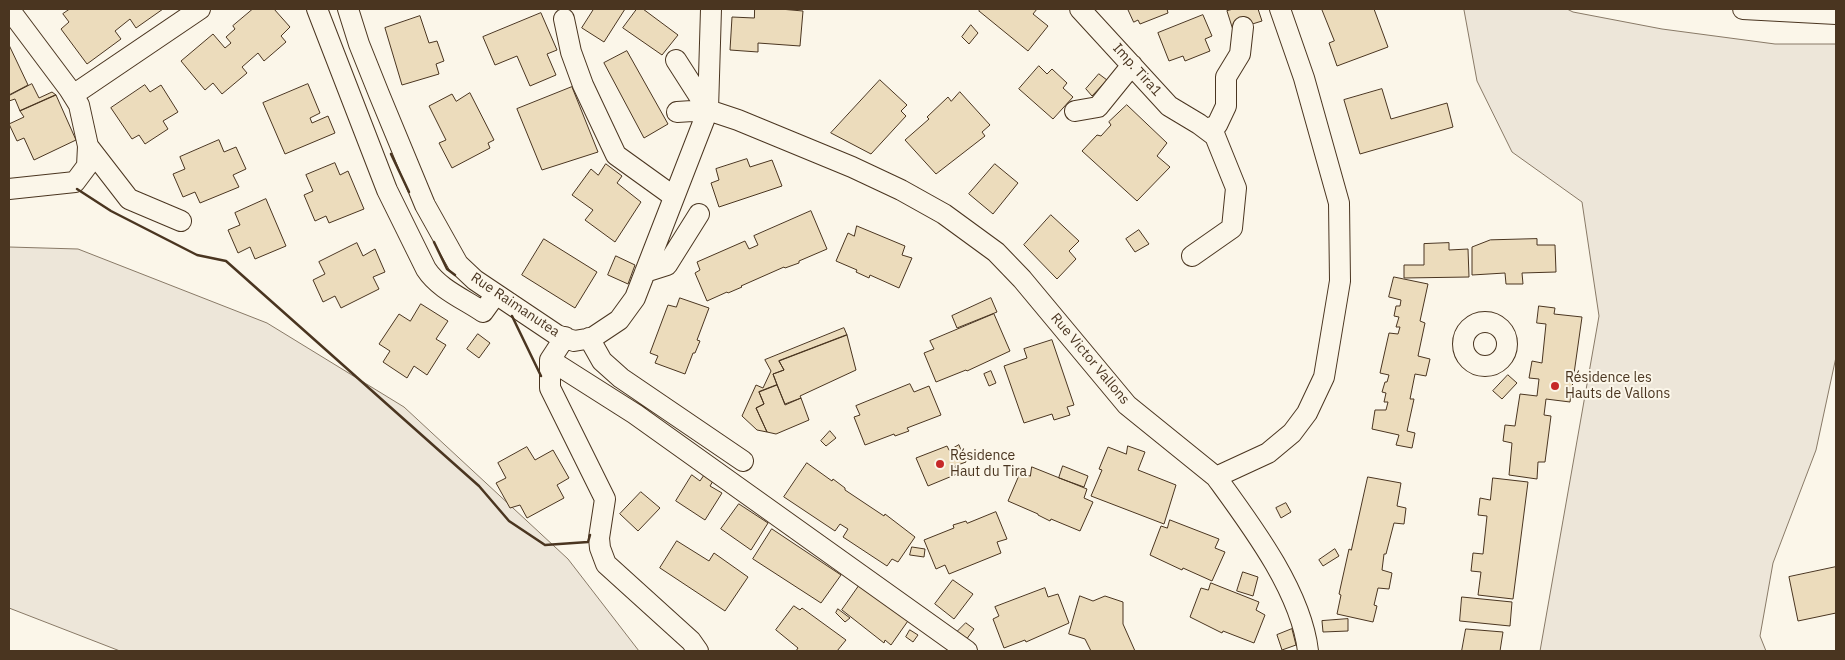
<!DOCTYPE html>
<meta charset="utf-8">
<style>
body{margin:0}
#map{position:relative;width:1845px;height:660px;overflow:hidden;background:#fbf6e9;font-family:"IBM Plex Sans",sans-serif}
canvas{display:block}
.frame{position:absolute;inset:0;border:10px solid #4a3520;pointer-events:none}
</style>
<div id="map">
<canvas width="1845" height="660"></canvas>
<div class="frame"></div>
</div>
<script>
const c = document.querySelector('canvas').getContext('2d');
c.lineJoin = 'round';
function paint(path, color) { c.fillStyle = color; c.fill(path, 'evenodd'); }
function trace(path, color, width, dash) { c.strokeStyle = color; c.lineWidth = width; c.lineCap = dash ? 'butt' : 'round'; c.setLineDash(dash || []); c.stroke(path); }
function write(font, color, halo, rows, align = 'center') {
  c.font = font + ' "IBM Plex Sans",sans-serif'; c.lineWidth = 4; c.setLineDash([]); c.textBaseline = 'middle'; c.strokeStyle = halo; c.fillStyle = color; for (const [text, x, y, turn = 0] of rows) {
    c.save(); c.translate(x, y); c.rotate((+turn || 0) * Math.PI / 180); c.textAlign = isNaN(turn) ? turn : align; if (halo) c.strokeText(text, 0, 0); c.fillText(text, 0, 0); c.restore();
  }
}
const green = new Path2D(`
 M1465,9H1567L1573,12L1662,29L1775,44H1836V357L1816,450L1773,563L1760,636L1766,651H1540L1599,316L1582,202L1512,152L1477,81L1464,10Z
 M9,247L78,249L267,323L404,407L568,559L639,651H120L9,608Z`);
paint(green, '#ede6d9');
trace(green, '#887966', 1);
const building = new Path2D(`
 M70,9H163L136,28L130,19L115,31L121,39L87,64L61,29L69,22L63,14Z
 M253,9H274L290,27L281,36L286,42L264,61L258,53L242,67L247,73L222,94L213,83L205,90L181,61L213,34L225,48L231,43L226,37L235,29L233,26Z
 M594,9H625L604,42L582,28Z
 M637,9H643L678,35L662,55L623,28Z
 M755,9H780L803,11L800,46L758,43V52L730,50L732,17L754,18Z
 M981,9H1037L1033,14L1048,26L1028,51L979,11Z
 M1128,9H1167L1168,13L1140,24L1138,20L1134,22Z
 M1234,9H1258L1262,21L1233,30L1227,11Z
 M1322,9H1374L1388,47L1337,66L1329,43L1334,41Z
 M541,13L557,50L547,54L556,75L530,86L517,56L495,65L483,37Z
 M1203,15L1212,36L1205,39L1210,51L1185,61L1183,56L1169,61L1158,33Z
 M420,16L429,43L437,41L444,61L436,64L439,74L402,85L385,28Z
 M971,25L978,33L969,44L962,37Z
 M9,45L28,85L9,95Z
 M627,51L668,124L644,138L604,63Z
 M1039,66L1047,74L1052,69L1067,83L1063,88L1073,97L1053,119L1019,89Z
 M1099,74L1107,80L1092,96L1086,89Z
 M880,80L907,105L901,111L906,116L871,154L831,133Z
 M32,84L39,98L52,92L56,95L20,111L15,99L9,101V96Z
 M308,84L320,113L310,118L312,123L328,116L335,133L285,154L263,103Z
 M145,85L150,92L161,85L178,112L163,121L168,129L145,144L139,135L132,139L111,108Z
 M572,87L598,152L542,170L517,109Z
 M1382,89L1391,119L1447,103L1453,127L1360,154L1344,100Z
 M960,92L990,125L982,132L985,136L936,174L905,140L929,119L927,117L948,97L951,101Z
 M470,93L494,140L488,143L490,148L452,168L439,143L446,140L429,106L452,94L456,101Z
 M56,95L76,140L34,160L24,138L17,141L9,124L24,117L20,111Z
 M1127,105L1167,143L1157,156L1170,167L1137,201L1082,151L1097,135L1101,136L1111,125L1109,122Z
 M219,140L224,152L236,147L246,169L233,175L239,187L200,203L195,192L183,197L173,174L185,169L180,157Z
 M747,159L750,167L772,160L782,186L719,207L711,183L719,180L716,169Z
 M335,163L340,175L348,171L364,209L329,223L326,216L315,221L304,195L313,191L306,175Z
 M606,164L622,176L617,183L641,202L615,242L585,220L593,210L572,195L591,169L598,175Z
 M995,164L1018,183L993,214L969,194Z
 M266,199L286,246L255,259L250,247L238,253L228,230L240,225L235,213Z
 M811,211L827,249L799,261V263L785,268L784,267L741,286L742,287L728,293L727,292L707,301L695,273L700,270L697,262L745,241L749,249L758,245L754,236Z
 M1051,215L1079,241L1069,251L1076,259L1057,279L1024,245Z
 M857,226L905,246L902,255L912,258L899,288L870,275L869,278L856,272L857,270L836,261L848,233L854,236Z
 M1139,230L1149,244L1135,252L1126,239Z
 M544,239L597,272L575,308L522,275Z
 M1537,239V245H1555L1556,272L1522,273L1523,284H1506L1505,273L1472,275V247L1490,240Z
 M357,243L363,256L375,249L385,272L373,277L379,289L341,308L335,296L323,302L313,280L325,274L319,262Z
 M1449,243V250L1468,249L1469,277L1404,278V265H1424V244Z
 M616,256L635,265L628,284L608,275Z
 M1394,277L1428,284L1420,321L1425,323L1418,356L1430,359L1426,376L1415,374L1410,399H1414L1407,431L1415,433L1412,448L1396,445L1399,435L1372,429L1375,410H1386L1388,402H1384L1386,393L1382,392L1385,382H1387L1389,375L1380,373L1389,333L1398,334L1400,327H1396L1399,317L1394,316L1396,306H1400L1401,300L1389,297Z
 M680,298L709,308L697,340L700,341L695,353H693L685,374L655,363L658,356L650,353L668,305L676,307Z
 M991,298L997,312L957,328L952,316Z
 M421,304L448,321L436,339L446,345L427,375L414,366L407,378L383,362L390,351L379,344L399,314L410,321Z
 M1539,306L1555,308L1554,314L1582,317L1570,402L1546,399L1544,415L1551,416L1545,462H1538L1537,479L1509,475L1512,443L1503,441L1505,425L1515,426L1520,394L1537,396L1539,379L1529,378L1532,361L1542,363L1546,324L1537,323Z
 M994,314L1010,351L967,371L966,370L936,382L924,353L934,349L930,341Z
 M844,328L847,335L779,361L784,370L773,374L777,385L759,392L764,404L756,408L767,432L757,430L742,416L756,385L763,388L771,371L765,360Z
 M478,334L490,343L479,358L467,349Z
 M847,335L856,370L800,396L801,398L785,405L773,374L784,370L779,361Z
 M1052,340L1074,405L1067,407L1070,415L1054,420L1052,414L1024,423L1004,366L1027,358L1024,349Z
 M991,371L996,383L989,386L984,374Z
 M1508,375L1517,383L1502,399L1493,391Z
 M910,384L914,392L929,386L941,415L907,428L909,431L895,436L894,434L865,445L854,417L860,415L856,406Z
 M777,385L785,404L801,398L809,420L776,434L767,432L756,408L764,404L759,392Z
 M830,431L836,438L826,446L821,441Z
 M959,445L966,462L955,466L957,474L928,486L916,458L947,446L949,450Z
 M1128,446L1145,452L1138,470L1176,485L1164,524L1091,496L1102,470L1099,469L1108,447L1126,454Z
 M527,447L535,460L553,450L569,478L557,485L564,498L527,518L520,505L510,508L496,483L506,478L498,463Z
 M807,463L832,481L833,479L845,488V490L884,516L885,514L915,537L898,562L892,559L887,566L843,537L848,529L840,524L835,531L784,497Z
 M1063,466L1088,476L1084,487L1059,478Z
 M1032,467L1087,489L1084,498L1093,502L1080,531L1051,519L1050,521L1038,515V514L1008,501L1020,473L1030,476Z
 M692,475L700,481L704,475L713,481L710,486L722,493L705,520L676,501Z
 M1368,477L1401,483L1397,506L1406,508L1404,524L1394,523L1386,554H1384L1382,570L1392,573L1389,589L1378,588L1374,605L1377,606L1373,622L1337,614L1341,595L1339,594L1349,549L1351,550Z
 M1493,478L1528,482L1513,599L1478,595L1481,572L1471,571L1473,553L1483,554L1487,516L1478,515L1480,498L1490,500Z
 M641,492L660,508L638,531L620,514Z
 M1286,503L1291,512L1281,518L1276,508Z
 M739,504L768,523L751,550L721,529Z
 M996,512L1007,539L997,542L1001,553L949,574L945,565L936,569L924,540L954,528L953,525L966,521L967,523Z
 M1170,520L1219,539L1215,548L1225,552L1212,581L1183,568L1182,570L1150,555L1161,526L1167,528Z
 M772,529L841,575L821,603L753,559Z
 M677,541L709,561L714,553L748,577L725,611L660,568Z
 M912,547L925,549L924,557L910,555Z
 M1335,549L1339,556L1323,566L1319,560Z
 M1836,567V613L1798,621L1789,577Z
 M1243,572L1258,577L1253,596L1237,591Z
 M953,580L973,594L954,619L935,604Z
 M861,583L910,618L891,645L885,640L884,643L842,610Z
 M1211,583L1259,602L1256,610L1265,615L1254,643L1223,631L1222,633L1190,617L1201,588L1208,590Z
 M1045,588L1048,597L1058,594L1069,623L1026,642L1025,640L1004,648L993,619L999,616L995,607Z
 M1080,596L1093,601L1105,596L1123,602V624L1135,651H1091L1085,639L1069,634Z
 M1462,597L1512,602L1510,626L1460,621Z
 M794,606L800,610L802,608L846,640L837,651H796L798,648L776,630Z
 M838,609L850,618L845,622L836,613Z
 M1348,619V631L1323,632L1322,621Z
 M966,623L974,629L966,640L956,633Z
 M1292,629L1296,645L1282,650L1277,635Z
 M1466,629L1503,632L1500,651H1462Z
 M910,630L918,635L913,642L906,637Z`);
paint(building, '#ecdcbc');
trace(building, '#4a3520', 1);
const street = new Path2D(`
 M9,9L69,89L79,105L88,146L129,199L181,221
 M317,9L387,190L426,269C439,289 464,299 483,312L496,294
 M348,9L359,44L379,94L425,205L458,264L475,280L557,335L574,341L592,338L619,320L635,298L708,110L711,9
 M1080,9L1169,106L1199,124L1215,136L1236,188L1232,228L1192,256
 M1743,9L1836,14
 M564,19L571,52L583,85L616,155L673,196
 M676,60L708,110
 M73,95L200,9
 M1075,111L1098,107L1132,65
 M677,112L708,110L738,120L852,167L901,190L944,214L996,252L1022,279L1127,405L1216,477L1268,453L1292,433L1307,413L1324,377L1340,281L1339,203L1304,78L1280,9
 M1207,129L1217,125L1226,106V77L1240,54L1243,27
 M9,189L75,182L87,166L88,146
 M645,272L667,265L699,214
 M1463 344a22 22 0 1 1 44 0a22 22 0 1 1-44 0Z
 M565,337L550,360L635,414L967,651
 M589,338L602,361L621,378L743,461
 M550,360V388L605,499L599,538L600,548L606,564L691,641L698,651
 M1216,477C1251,525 1301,591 1308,651`);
trace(street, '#4a3520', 22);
trace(street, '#fbf6e9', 20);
trace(new Path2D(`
 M391,154L409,192
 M77,189L111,211L197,255L226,261L479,486L509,521L545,545L588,542L590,535
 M434,242L447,269L455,275
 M512,316L541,376`), '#4a3520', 2.5);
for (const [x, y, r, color] of [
 [1555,386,5,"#c62828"],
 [940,464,5,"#c62828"]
]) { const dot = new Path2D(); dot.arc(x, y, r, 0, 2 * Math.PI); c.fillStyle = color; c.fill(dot); trace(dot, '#fbf6e9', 2); }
write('14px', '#4a3520', '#fbf6e9', [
 ["Imp. Tira1",1137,70,48],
 ["Rue Raimanutea",515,305,34],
 ["Rue Victor Vallons",1090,359,50]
]);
write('14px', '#4a3520', '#fbf6e9', [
 ["Résidence les",1565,378],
 ["Hauts de Vallons",1565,394],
 ["Résidence",950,456],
 ["Haut du Tira",950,472]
], 'left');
</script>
